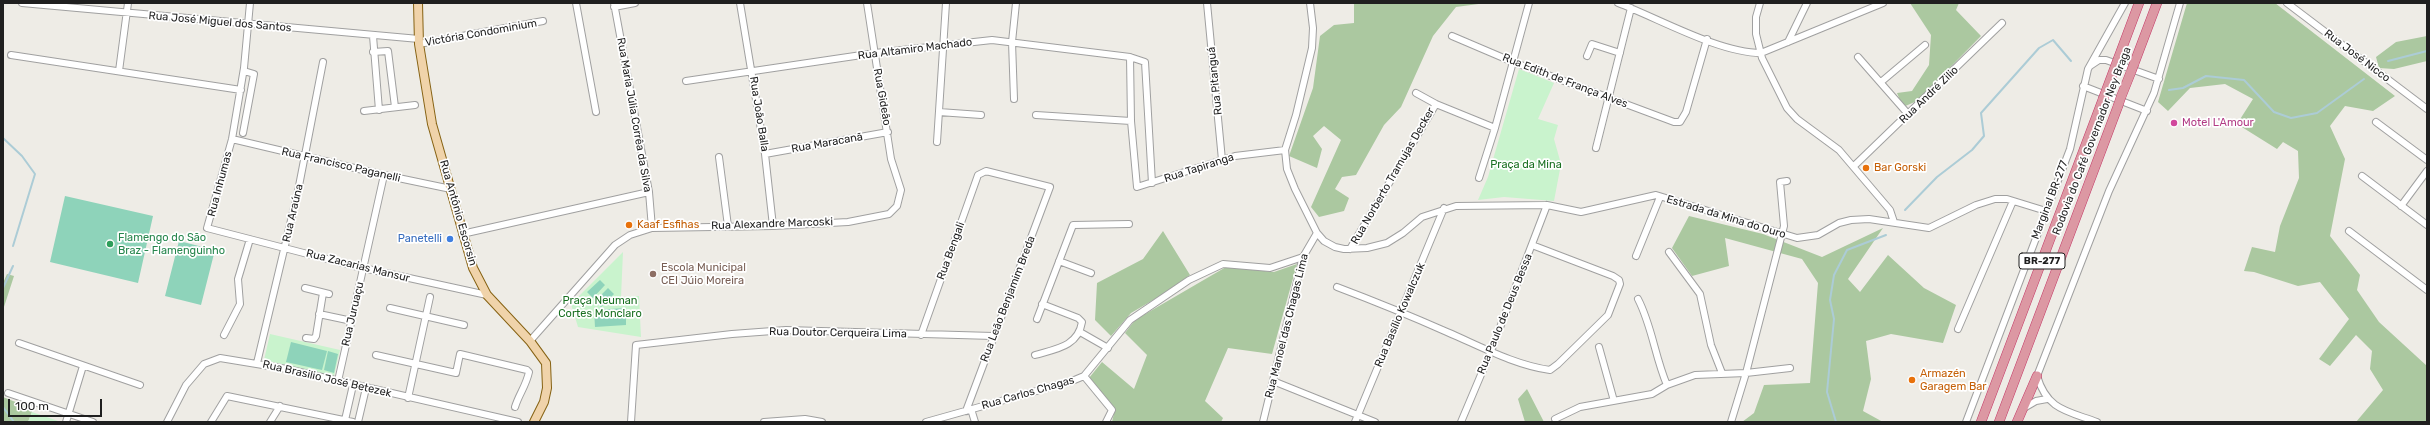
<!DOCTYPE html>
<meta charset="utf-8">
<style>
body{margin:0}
#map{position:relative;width:2430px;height:425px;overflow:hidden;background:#eeece6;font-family:Rubik,sans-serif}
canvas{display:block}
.frame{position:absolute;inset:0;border:4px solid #1f1f1f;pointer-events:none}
.scale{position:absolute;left:8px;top:399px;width:94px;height:18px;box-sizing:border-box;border:2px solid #1f1f1f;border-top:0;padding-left:5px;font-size:12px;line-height:14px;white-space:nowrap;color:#1f1f1f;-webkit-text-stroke:3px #fff;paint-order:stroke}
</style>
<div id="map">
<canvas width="2430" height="425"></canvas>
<div class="frame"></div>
<div class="scale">100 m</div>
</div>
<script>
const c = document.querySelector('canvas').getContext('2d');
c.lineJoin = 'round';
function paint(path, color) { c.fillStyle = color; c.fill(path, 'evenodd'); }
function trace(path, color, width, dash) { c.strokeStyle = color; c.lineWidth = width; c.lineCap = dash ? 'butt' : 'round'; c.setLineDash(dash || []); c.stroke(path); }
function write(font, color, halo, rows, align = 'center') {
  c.font = font + ' Rubik,sans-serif'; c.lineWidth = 3.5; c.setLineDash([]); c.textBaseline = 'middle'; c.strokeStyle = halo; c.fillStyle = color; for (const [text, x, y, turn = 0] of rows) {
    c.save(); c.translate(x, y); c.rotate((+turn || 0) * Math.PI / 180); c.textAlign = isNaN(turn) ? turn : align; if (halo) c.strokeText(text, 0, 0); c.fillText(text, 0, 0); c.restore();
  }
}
paint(new Path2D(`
 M1354,3H1486L1456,7L1433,36L1401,107L1384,125L1356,175L1342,177L1335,189L1349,198L1344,211L1319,217L1311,207L1341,140L1324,126L1313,136L1322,149L1317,168L1289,156L1313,88L1320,36L1334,25L1354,23Z
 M1910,3H1959L1956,10L1981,36L1917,101L1903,107L1897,93L1912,91L1929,65L1931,35Z
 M2187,3H2275L2395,96L2373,111L2345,106L2330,126L2345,159L2330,236L2360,275L2357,290L2379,322L2427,366V422H2356L2383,390L2370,369L2372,351L2356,335L2330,366L2319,359L2349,319L2320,282L2298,286L2254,272L2244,271L2252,247L2275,252L2280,226L2299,178L2298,151L2283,142L2277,149L2237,124L2253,99L2225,84L2190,88L2168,111L2158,102Z
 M2427,36V61L2394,69L2379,68L2376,57L2396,42Z
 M1689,216L1763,234L1822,257L1883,228L1848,279L1860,292L1888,255L1924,288L1956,305L1943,343L1891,334L1866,341L1871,379L1863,411L1883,422H1742L1754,413L1764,385L1810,383L1818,283L1802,259L1725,238L1729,266L1692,276L1672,248Z
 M1163,231L1190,275L1165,293L1131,313L1111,336L1095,320L1097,283L1143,259Z
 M1297,264L1272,354L1228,348L1205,401L1223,418L1221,422H1112L1115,409L1089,378L1102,362L1134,389L1147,355L1125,333L1135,320L1226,267L1274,272Z
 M7,274L14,276L3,310V283Z
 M1527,389L1544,422H1525L1518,399Z
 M3,397L33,409L28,422H3Z`), '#abc8a0');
paint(new Path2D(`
 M1519,69L1554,83L1538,119L1558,125L1554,139L1561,164L1554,201L1504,197L1478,200L1488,177Z
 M623,252L621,297L639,296L641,337L578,327L571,304Z
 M270,334L340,350L334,376L264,360Z
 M32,412L61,422H28Z`), '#c9f3cd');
paint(new Path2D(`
 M65,196L153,216L138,283L50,262Z
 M179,241L215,250L201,305L165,296Z
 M600,280L605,285L593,298L587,292Z
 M608,288L614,294L601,307L595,301Z
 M626,308V325L595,327L594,310Z
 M291,342L327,351L322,370L286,362Z
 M328,351L338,354L334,373L324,370Z`), '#8ed3ba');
trace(new Path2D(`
 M2388,61L2427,51
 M2169,90L2183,88L2206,76L2244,80L2274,112L2291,118L2317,113L2364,79
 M3,138L22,156L35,174L13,246
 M1905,210L1937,177L1972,150L1984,136L1981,113L2039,48L2053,40L2071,61
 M3,288L13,266
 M3,407L14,422
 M1836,422L1827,392L1834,319L1830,300L1834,275L1847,250L1886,235`), '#acccd6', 2);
const minor = new Path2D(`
 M22,3L419,39
 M250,3L244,68L232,139L207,228L354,266L487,295
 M576,3L596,112
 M614,3L649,192L652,228
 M740,3L765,154L773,226
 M1207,3L1222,160
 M1310,3L1313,28L1312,48L1296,115L1285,150L1287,169L1295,189L1317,233L1324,241L1335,247L1344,249L1367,248L1387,243L1403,233L1422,217L1456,206L1547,205L1581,212L1656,195L1797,238L1818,235L1839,223L1851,220L1869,219L1929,228L1976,205L1995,199H2007L2046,211
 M1618,3C1658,18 1719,53 1761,53L1883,3
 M1760,3L1756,17V34L1762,58L1787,108L1797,119L1839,150L1890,210L1894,222
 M2287,3L2427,109
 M614,7L635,3
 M373,36L379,110
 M1452,36L1513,62L1674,122H1680L1686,112L1707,39
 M1788,42L1807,3
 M419,44L543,21
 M373,52L388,51L395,107
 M11,55L241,90
 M1587,56L1592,44L1620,53
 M1130,57L1131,121L1137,187L1235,156L1285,150
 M1858,57L1908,114
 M2090,66L2099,60H2106L2159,79
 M119,71L128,3
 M686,81L875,53L992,40L1130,57L1145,62L1152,183
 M1881,82L1925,45
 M2083,86L2147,111
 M1416,93L1436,104L1495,128
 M1014,99L1012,42L1016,3
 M364,111L415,105
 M939,112L981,115
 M1036,115L1131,121
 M2376,122L2427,160
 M243,133L254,74L244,71
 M232,139L384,175L451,189
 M937,142L946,3
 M1596,148L1631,8
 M765,154L888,132
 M719,157L728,226
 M1854,166L2002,23
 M2362,176L2427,225
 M1479,178L1495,128L1529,3
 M2401,206L2427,171
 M2349,231L2427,290
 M462,234L649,192
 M1350,249L1436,104
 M1669,252L1700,294L1711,345L1722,373
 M1636,256L1660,197
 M1059,261L1091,273
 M1337,287C1374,301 1411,316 1447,332C1480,346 1514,365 1550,370L1558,364L1608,315L1620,284L1619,280L1613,276L1532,245
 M305,288L329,294
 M1638,299C1652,326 1655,357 1667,385
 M390,308L464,325
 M319,314L352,321
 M1037,319L1073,225L1129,224
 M1958,329L2013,201
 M1080,332L1108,348
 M224,335L240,304L238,279L250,239
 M921,335L978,175L986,171L1050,187L966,411
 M306,338L314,339L316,336L323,293
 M530,341L615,245L630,235L652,228L773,226L848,222L889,214L897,206L901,190L891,159L867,3
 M19,343L140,385
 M1599,347L1614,401
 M376,355L456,373L460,354L527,370L529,372C526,386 519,394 515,407
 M1035,355C1055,349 1078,347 1082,322L1078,318L1042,304
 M257,363L298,191L323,62
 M1084,376L1112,410L1106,422
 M338,381L384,175
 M1273,381L1375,422
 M8,393L93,422
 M408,398L430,297
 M2024,408L2036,401L2047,399
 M971,409L975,422
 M1555,419L1580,407L1652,394L1667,385L1695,375L1746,373L1790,368
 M345,420L353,385
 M66,422L83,366
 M167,422L186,385L204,364L220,358L287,369L518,422
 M211,422L227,396L353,422
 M270,422L280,406
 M358,422L366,388
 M631,422L636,345L732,334L786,330L993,336
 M764,422L805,419L822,422
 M926,422L1072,381L1084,376L1130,320L1189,280L1223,264L1270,268L1303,257
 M1263,422L1303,257L1317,233
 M1355,422L1444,208
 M1461,422L1491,351L1547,205
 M1731,422L1746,373L1784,226L1780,182L1787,181
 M1966,422L2070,149L2088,69L2125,3
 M2097,422C2067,411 2047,410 2037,376L2109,191L2154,93L2180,3`);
const major = new Path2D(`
 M418,3L419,44L432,124L473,268L487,295L530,341L546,363L547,388L544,402L534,422`);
const highway = new Path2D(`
 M2118,59L2139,3
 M2134,64L2157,3
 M2106,91L2115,67
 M2121,97L2131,72
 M1981,422L2103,99
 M1999,422L2118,106
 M2017,422L2037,376`);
trace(minor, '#a0a0a0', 8);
trace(major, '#866213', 10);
trace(highway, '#c43b68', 10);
trace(minor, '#fff', 6);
trace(major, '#f0d3aa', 8);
trace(highway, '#dc98a3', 9);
const highwayBridge = new Path2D(`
 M2115,67L2118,59
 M2131,72L2134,64
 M2103,99L2106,91
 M2118,106L2121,97`);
trace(highwayBridge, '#c43b68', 10, []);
trace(highwayBridge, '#dc98a3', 9);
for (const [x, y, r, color] of [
 [2174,123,4,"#d1479c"],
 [1866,168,4,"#e8710a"],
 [629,225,4,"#e8710a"],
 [450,239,4,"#3f7fe0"],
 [110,244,4,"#2e9e5b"],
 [653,274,4,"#8d6e63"],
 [1912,380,4,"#e8710a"]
]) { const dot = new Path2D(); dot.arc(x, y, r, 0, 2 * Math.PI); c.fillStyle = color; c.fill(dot); trace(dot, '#fff', 1.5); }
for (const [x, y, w] of [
 [2042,261,46]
]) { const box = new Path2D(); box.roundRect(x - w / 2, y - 8, w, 16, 3); c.fillStyle = '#fff'; c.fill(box); trace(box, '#1f1f1f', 1); }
write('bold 10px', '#1f1f1f', null, [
 ["BR-277",2042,261]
]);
write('11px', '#1f1f1f', '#fff', [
 ["Rua José Miguel dos Santos",220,22,5],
 ["Victória Condominium",481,33,-10],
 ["Rua Altamiro Machado",915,49,-7],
 ["Rua José Nicco",2357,56,37],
 ["Rua Pitanguá",1215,81,-96],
 ["Rua Edith de França Alves",1565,81,21],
 ["Rua André Zilio",1929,95,-44],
 ["Rua Gideão",882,97,80],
 ["Rua João Balla",759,114,81],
 ["Rua Maria Júlia Corrêa da Silva",634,115,80],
 ["Rodovia do Café Governador Ney Braga",2092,141,-69],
 ["Rua Maracanã",827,143,-10],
 ["Rua Francisco Paganelli",341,165,13],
 ["Rua Tapiranga",1199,168,-18],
 ["Rua Norberto Tramujas Decker",1393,176,-60],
 ["Rua Inhumas",220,184,-75],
 ["Marginal BR-277",2050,200,-69],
 ["Rua Araúna",293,213,-77],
 ["Rua Antônio Escorsin",458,213,74],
 ["Estrada da Mina do Ouro",1726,217,17],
 ["Rua Alexandre Marcoski",772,224,-2],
 ["Rua Bengali",951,251,-70],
 ["Rua Zacarias Mansur",358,266,14],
 ["Rua Leão Benjamim Breda",1008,299,-69],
 ["Rua Juruaçu",353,314,-77],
 ["Rua Paulo de Deus Bessa",1505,314,-68],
 ["Rua Basílio Kowalczuk",1400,315,-67],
 ["Rua Manoel das Chagas Lima",1287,326,-76],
 ["Rua Doutor Cerqueira Lima",838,333,1],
 ["Rua Brasilio José Betezek",327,379,13],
 ["Rua Carlos Chagas",1028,393,-16]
]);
write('11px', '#b23c85', '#fff', [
 ["Motel L'Amour",2182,123]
], 'left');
write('11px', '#1a7022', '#fff', [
 ["Praça da Mina",1526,165],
 ["Praça Neuman",600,301],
 ["Cortes Monclaro",600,314]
]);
write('11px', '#c56008', '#fff', [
 ["Bar Gorski",1874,168],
 ["Kaaf Esfihas",637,225],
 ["Armazén",1920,374],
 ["Garagem Bar",1920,387]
], 'left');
write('11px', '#27864d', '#fff', [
 ["Flamengo do São",118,238],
 ["Braz - Flamenguinho",118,251]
], 'left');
write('11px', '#366cbe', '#fff', [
 ["Panetelli",442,239]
], 'right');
write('11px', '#785e54', '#fff', [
 ["Escola Municipal",661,268],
 ["CEI Júio Moreira",661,281]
], 'left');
</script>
